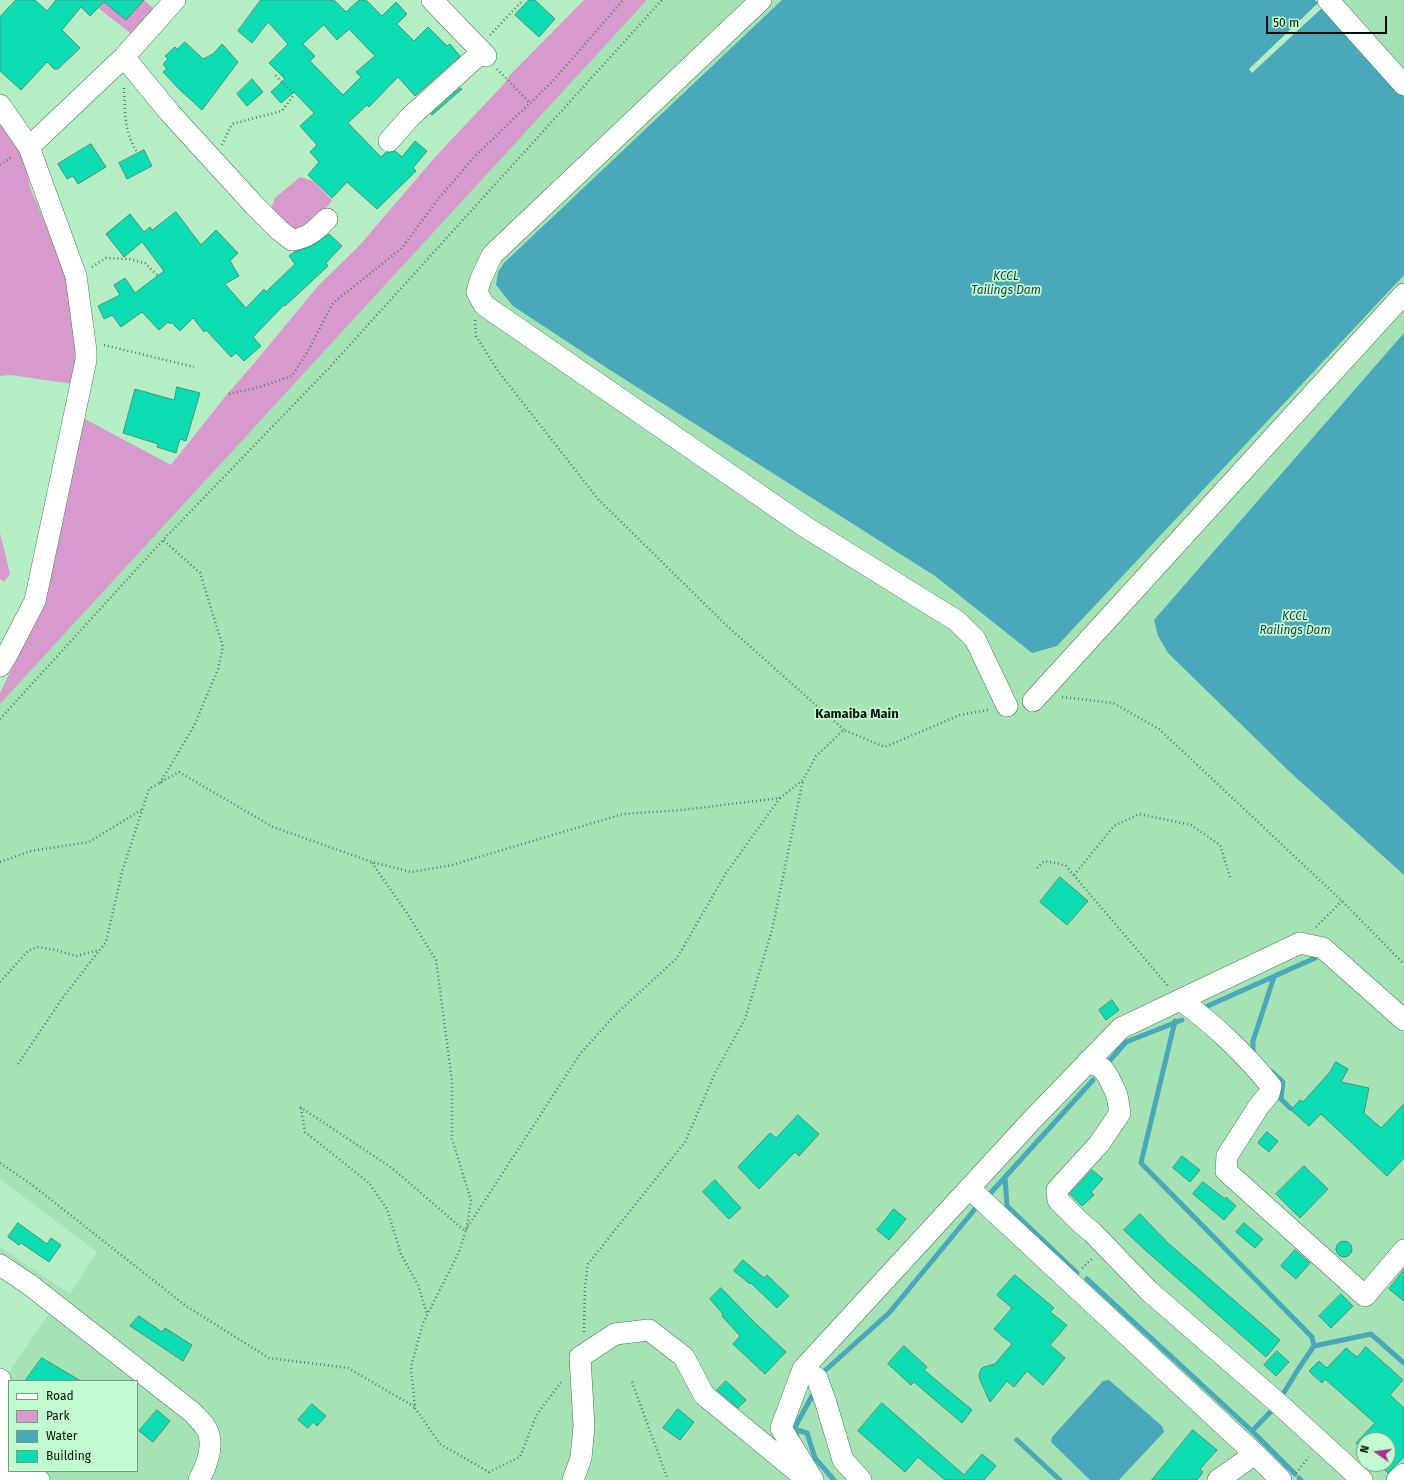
<!DOCTYPE html>
<style>
body{margin:0}
#map{position:relative;width:1404px;height:1480px;overflow:hidden;background:#b6eec4;font-family:"Fira Sans",sans-serif}
canvas{display:block}
.legend{position:absolute;left:8px;top:1380px;width:130px;height:92px;box-sizing:border-box;background:#c3fbd1;border:1px solid #759d7f;margin:0;padding:5px 7px;list-style:none;font-size:12px;color:#001105}
.legend li{display:flex;align-items:center;gap:8px;height:20px}
.legend b{width:20px;border:1px solid #759d7f}
.north{position:absolute;left:1356px;top:1432px;width:40px;height:40px;box-sizing:border-box;background:#c3fbd1;border:1px solid #759d7f;border-radius:50%;rotate:284deg;font-size:11px;font-weight:700;line-height:16px;text-align:center;color:#001105}
.north::after{content:'';display:block;margin:auto;width:14px;height:18px;background:#a13595;clip-path:polygon(50% 0,100% 100%,50% 72%,0 100%)}
.scale{position:absolute;left:1266px;top:16px;width:121px;height:18px;box-sizing:border-box;border:2px solid #001105;border-top:0;padding-left:5px;font-size:12px;line-height:14px;white-space:nowrap;color:#001105;-webkit-text-stroke:3px #c3fbd1;paint-order:stroke}
</style>
<div id="map">
<canvas width="1404" height="1480"></canvas>
<ul class="legend">
<li><b style="height:5px;background:#fff"></b>Road</li>
<li><b style="height:11px;background:#d69bcc"></b>Park</li>
<li><b style="height:11px;background:#49a8ba"></b>Water</li>
<li><b style="height:11px;background:#0cdcb2"></b>Building</li>
</ul>
<div class="north">N</div>
<div class="scale">50 m</div>
</div>
<script>
const c = document.querySelector('canvas').getContext('2d');
c.lineJoin = 'round';
function paint(path, color) { c.fillStyle = color; c.fill(path, 'evenodd'); }
function trace(path, color, width, dash) { c.strokeStyle = color; c.lineWidth = width; c.lineCap = dash ? 'butt' : 'round'; c.setLineDash(dash || []); c.stroke(path); }
function write(font, color, halo, rows, align = 'center') {
  c.font = font + ' "Fira Sans",sans-serif'; c.lineWidth = 3.5; c.setLineDash([]); c.textBaseline = 'middle'; c.strokeStyle = halo; c.fillStyle = color; for (const [text, x, y, turn = 0] of rows) {
    c.save(); c.translate(x, y); c.rotate((+turn || 0) * Math.PI / 180); c.textAlign = isNaN(turn) ? turn : align; if (halo) c.strokeText(text, 0, 0); c.fillText(text, 0, 0); c.restore();
  }
}
paint(new Path2D(`
 M647,0H1404V1480H0V1385L49,1314L59,1309L0,1269V1247L70,1294L97,1252L0,1179V704ZM9,1381H137V1471H9ZM1364,1440H1388V1464H1364Z`), '#a5e3b4');
paint(new Path2D(`
 M88,0H144L156,11L134,36Z
 M584,0H647L0,704V693L11,670L38,596L83,418L171,465L228,393L251,367L318,286L359,246L437,155L503,85L510,75Z
 M0,119L24,158L30,187L67,276L76,359L72,384L11,375L0,376Z
 M300,177L313,181L332,200L314,225L301,231L286,230L269,215L275,198Z
 M0,533L10,574L4,582L0,579Z`), '#d69bcc');
paint(new Path2D(`
 M782,0H1315L1404,97V275L1057,646L1032,653L935,576L610,370L513,306L496,285L498,272L504,263Z
 M1404,333V875L1291,773L1168,653L1158,636L1154,620Z
 M1109,1380L1162,1426L1164,1432L1119,1480H1090L1051,1442L1052,1437L1103,1381Z`), '#49a8ba');
paint(new Path2D(`
 M1318,3L1322,8L1252,73L1249,69Z`), '#b6eec4');
trace(new Path2D(`
 M1201,1009L1315,958
 M1175,1021L1141,1163L1312,1337L1314,1346L1299,1368L1280,1399
 M1255,1055L1253,1053V1041L1274,977
 M1106,1065L1126,1042L1182,1020
 M1272,1072L1283,1082L1281,1099L1290,1108
 M1005,1177L1007,1206L1077,1273
 M987,1197L1093,1080
 M1087,1279L1252,1431L1295,1474
 M1314,1346L1371,1334L1404,1363
 M819,1376L889,1313L975,1209
 M794,1429L807,1433L815,1458L834,1480
 M1252,1431L1276,1406
 M797,1436L794,1429L812,1396
 M1017,1440L1060,1480
 M1299,1478L1301,1480`), '#49a8ba', 5);
const building = new Path2D(`
 M16,0H35L47,11L56,0H144L126,20L104,2L90,16L81,7L62,30L80,48L58,69H54L47,62L21,90L0,71V17Z
 M261,0H334L346,12L359,0H366L382,16L396,2L407,14L397,24L414,41L428,27L447,46L450,44L460,56L415,96L398,77L369,107L367,105L348,123L381,157L386,152H392L395,151L402,157L415,141L427,151L413,168L416,171L377,209L347,182L332,198L308,175L319,162L310,152L317,145L300,126L314,113L294,92L281,103L271,92L285,79L269,63L288,44L268,22L252,43L238,31ZM324,25L337,40L349,29L375,56L356,72L361,77L343,95L310,61L315,56L303,44Z
 M529,0H535L555,19L539,37L515,15Z
 M185,42L203,59L213,54L222,44L238,62L202,110L180,90L163,72L167,69L163,64L168,59L165,56L175,47L177,49Z
 M252,79L263,92L247,106L237,94Z
 M460,88L462,89L432,115L431,114Z
 M91,144L106,167L78,184L73,176L67,179L58,164Z
 M144,150L152,166L127,179L119,163Z
 M176,212L201,245L216,230L238,253L230,261L239,276L225,284L246,308L264,289L266,292L295,264L289,256L294,252L312,246L329,234L342,246L326,263L328,266L285,306L284,305L253,337L261,346L244,361L236,353L231,357L206,330L204,332L193,318L180,331L171,322L170,324L168,322L159,330L142,312L121,327L112,315L104,319L98,306L120,295L114,285L125,278L135,293L164,271L142,242L124,257L106,234L130,214L144,232L150,227L152,230Z
 M177,387L200,393L186,441L180,439L176,453L157,447L158,444L123,433L135,389L174,400Z
 M1060,877L1088,901L1067,925L1040,902Z
 M1112,1000L1119,1010L1106,1020L1099,1010Z
 M1336,1062L1348,1069L1341,1082L1369,1088L1364,1113L1381,1128L1404,1104V1158L1387,1176L1321,1114L1309,1126L1291,1110L1300,1100L1303,1102L1330,1072Z
 M798,1115L819,1134L799,1156L795,1152L759,1189L738,1167L770,1133L776,1138Z
 M1267,1132L1278,1141L1269,1152L1258,1143Z
 M1182,1156L1200,1170L1190,1182L1173,1168Z
 M1304,1166L1328,1189L1300,1218L1276,1194Z
 M1092,1170L1103,1179L1091,1192L1094,1195L1082,1206L1070,1194Z
 M715,1180L741,1208L729,1219L703,1192Z
 M1203,1182L1225,1199L1226,1197L1236,1206L1224,1220L1193,1194Z
 M894,1209L906,1219L889,1240L877,1230Z
 M1140,1214L1168,1243L1280,1340L1266,1357L1143,1248L1124,1230Z
 M18,1223L47,1244L51,1238L61,1245L49,1262L21,1243L19,1245L8,1237Z
 M1244,1223L1263,1239L1255,1248L1236,1232Z
 M1336 1249a8 8 0 1 1 16 0a8 8 0 1 1-16 0Z
 M1295,1250L1310,1263L1296,1279L1281,1266Z
 M743,1260L764,1278L767,1275L789,1296L777,1308L751,1283L750,1284L734,1271Z
 M1404,1270V1301L1389,1289Z
 M1015,1275L1054,1308L1050,1312L1067,1325L1050,1345L1065,1358L1043,1385L1027,1371L1014,1387L1007,1381L990,1402L980,1380L979,1375L981,1369L984,1367L995,1364L1012,1344L994,1329L1012,1308L997,1295Z
 M721,1288L754,1322L786,1352L765,1374L733,1344L740,1336L722,1316L723,1314L710,1299Z
 M1341,1294L1353,1306L1331,1328L1319,1316Z
 M139,1316L162,1332L165,1328L192,1345L183,1361L130,1326Z
 M904,1346L927,1367L924,1370L972,1410L962,1423L914,1382L911,1385L888,1364Z
 M1366,1347L1403,1380L1390,1395L1404,1408V1457L1388,1473L1378,1464H1388V1440H1364V1451L1356,1443L1375,1423L1325,1379L1322,1383L1309,1371L1319,1361L1327,1368L1346,1348L1357,1357Z
 M1277,1351L1289,1362L1276,1376L1264,1365Z
 M42,1358L81,1381H25Z
 M726,1381L746,1400L738,1408L717,1390Z
 M882,1403L964,1475L982,1454L996,1466L984,1480H945L918,1457L905,1472L858,1431Z
 M312,1404L326,1416L317,1426L313,1422L308,1428L298,1420Z
 M678,1409L694,1422L680,1440L663,1428Z
 M157,1410L170,1421L153,1442L139,1431Z
 M1193,1430L1217,1450L1200,1469L1203,1472L1197,1480H1152Z`);
paint(building, '#0cdcb2');
trace(building, '#4b937e', 1);
const minor = new Path2D(`
 M432,0L486,56
 M761,0L492,255L480,281L477,292L484,305L804,526L957,621L975,639L1007,706
 M1328,0L1404,85
 M124,57L170,113L255,206L279,230L292,240C308,238 316,230 327,219
 M0,105L29,147L76,276L86,351V360L35,601L7,655L0,666
 M389,141L410,117L482,52
 M29,147L124,57L175,0
 M1033,701L1404,294
 M1180,1000C1212,1022 1247,1056 1271,1086L1269,1094L1259,1106L1227,1156L1226,1171L1365,1296L1404,1250
 M1088,1061L1103,1069L1109,1078L1117,1095L1120,1113L1099,1144L1057,1190L1058,1200L1081,1223L1092,1232L1149,1291L1278,1403L1362,1480
 M969,1188L1255,1454
 M0,1265L30,1285L192,1412C198,1419 207,1426 209,1435C213,1450 206,1467 199,1480
 M803,1369L817,1378L825,1400L843,1460L861,1480
 M0,1379L6,1419V1471
 M0,1469L39,1480
 M573,1480L581,1458L584,1426L580,1357L615,1334L649,1330L684,1357L704,1395L805,1478
 M813,1480L781,1428L803,1369L1031,1121L1121,1028L1300,943L1323,948L1404,1020
 M1218,1480L1255,1454L1281,1480
 M1397,1480L1404,1474`);
trace(minor, '#477b57', 22);
trace(new Path2D(`
 M490,35L523,0
 M497,69L530,103
 M124,88C125,111 124,132 137,152
 M222,145L232,124L282,111L293,96L292,92L274,74
 M0,165L13,156
 M92,267L106,258L129,259L145,263L157,275
 M475,320L476,336L498,371L598,499L726,625L844,730
 M104,345L194,367
 M229,394L260,387L292,376L308,351L333,303L402,248L439,198L476,155L552,82L623,0
 M1062,697L1113,703L1159,729L1342,901L1404,964
 M0,719L163,540L328,369L662,0
 M160,783L194,726L218,669L223,647L200,573L163,540
 M0,862L31,851L89,842L141,810
 M372,863L407,913L436,960L452,1081V1139L471,1200L467,1227L459,1252L423,1323L411,1367L415,1408L440,1444L489,1472L520,1457L537,1414L562,1381
 M1037,868L1044,861L1056,863L1066,866L1168,986
 M1074,875L1114,826L1139,814L1191,825L1220,845L1231,880
 M1316,927L1342,901
 M0,982L28,951L37,947L56,950L76,956L99,950
 M18,1064L64,996L106,942L122,872L149,789L179,772L273,827L372,862L411,872L452,865L623,814L682,810L780,798L803,780L816,756L844,730L885,747L960,715L988,710
 M300,1107L392,1168L465,1231L580,1054L615,1015L677,958L726,873L780,798
 M301,1108L305,1132L369,1183L387,1209L401,1254L418,1285L427,1314
 M0,1163L31,1184L186,1306L269,1358L348,1368L415,1407
 M1082,1268L1093,1258
 M584,1332L585,1286L588,1264L685,1142L715,1073L745,1019L772,930L803,780
 M632,1382L668,1480
 M1296,1473L1309,1457`), '#597d62', 2.5, [1, 3]);
trace(minor, '#fff', 21);
write('italic 12px', '#1d3b40', '#c3fbd1', [
 ["KCCL",1006,277],
 ["Tailings Dam",1006,291],
 ["KCCL",1295,617],
 ["Railings Dam",1295,631]
]);
write('bold 13px', '#001105', '#c3fbd1', [
 ["Kamaiba Main",857,714]
]);
</script>
